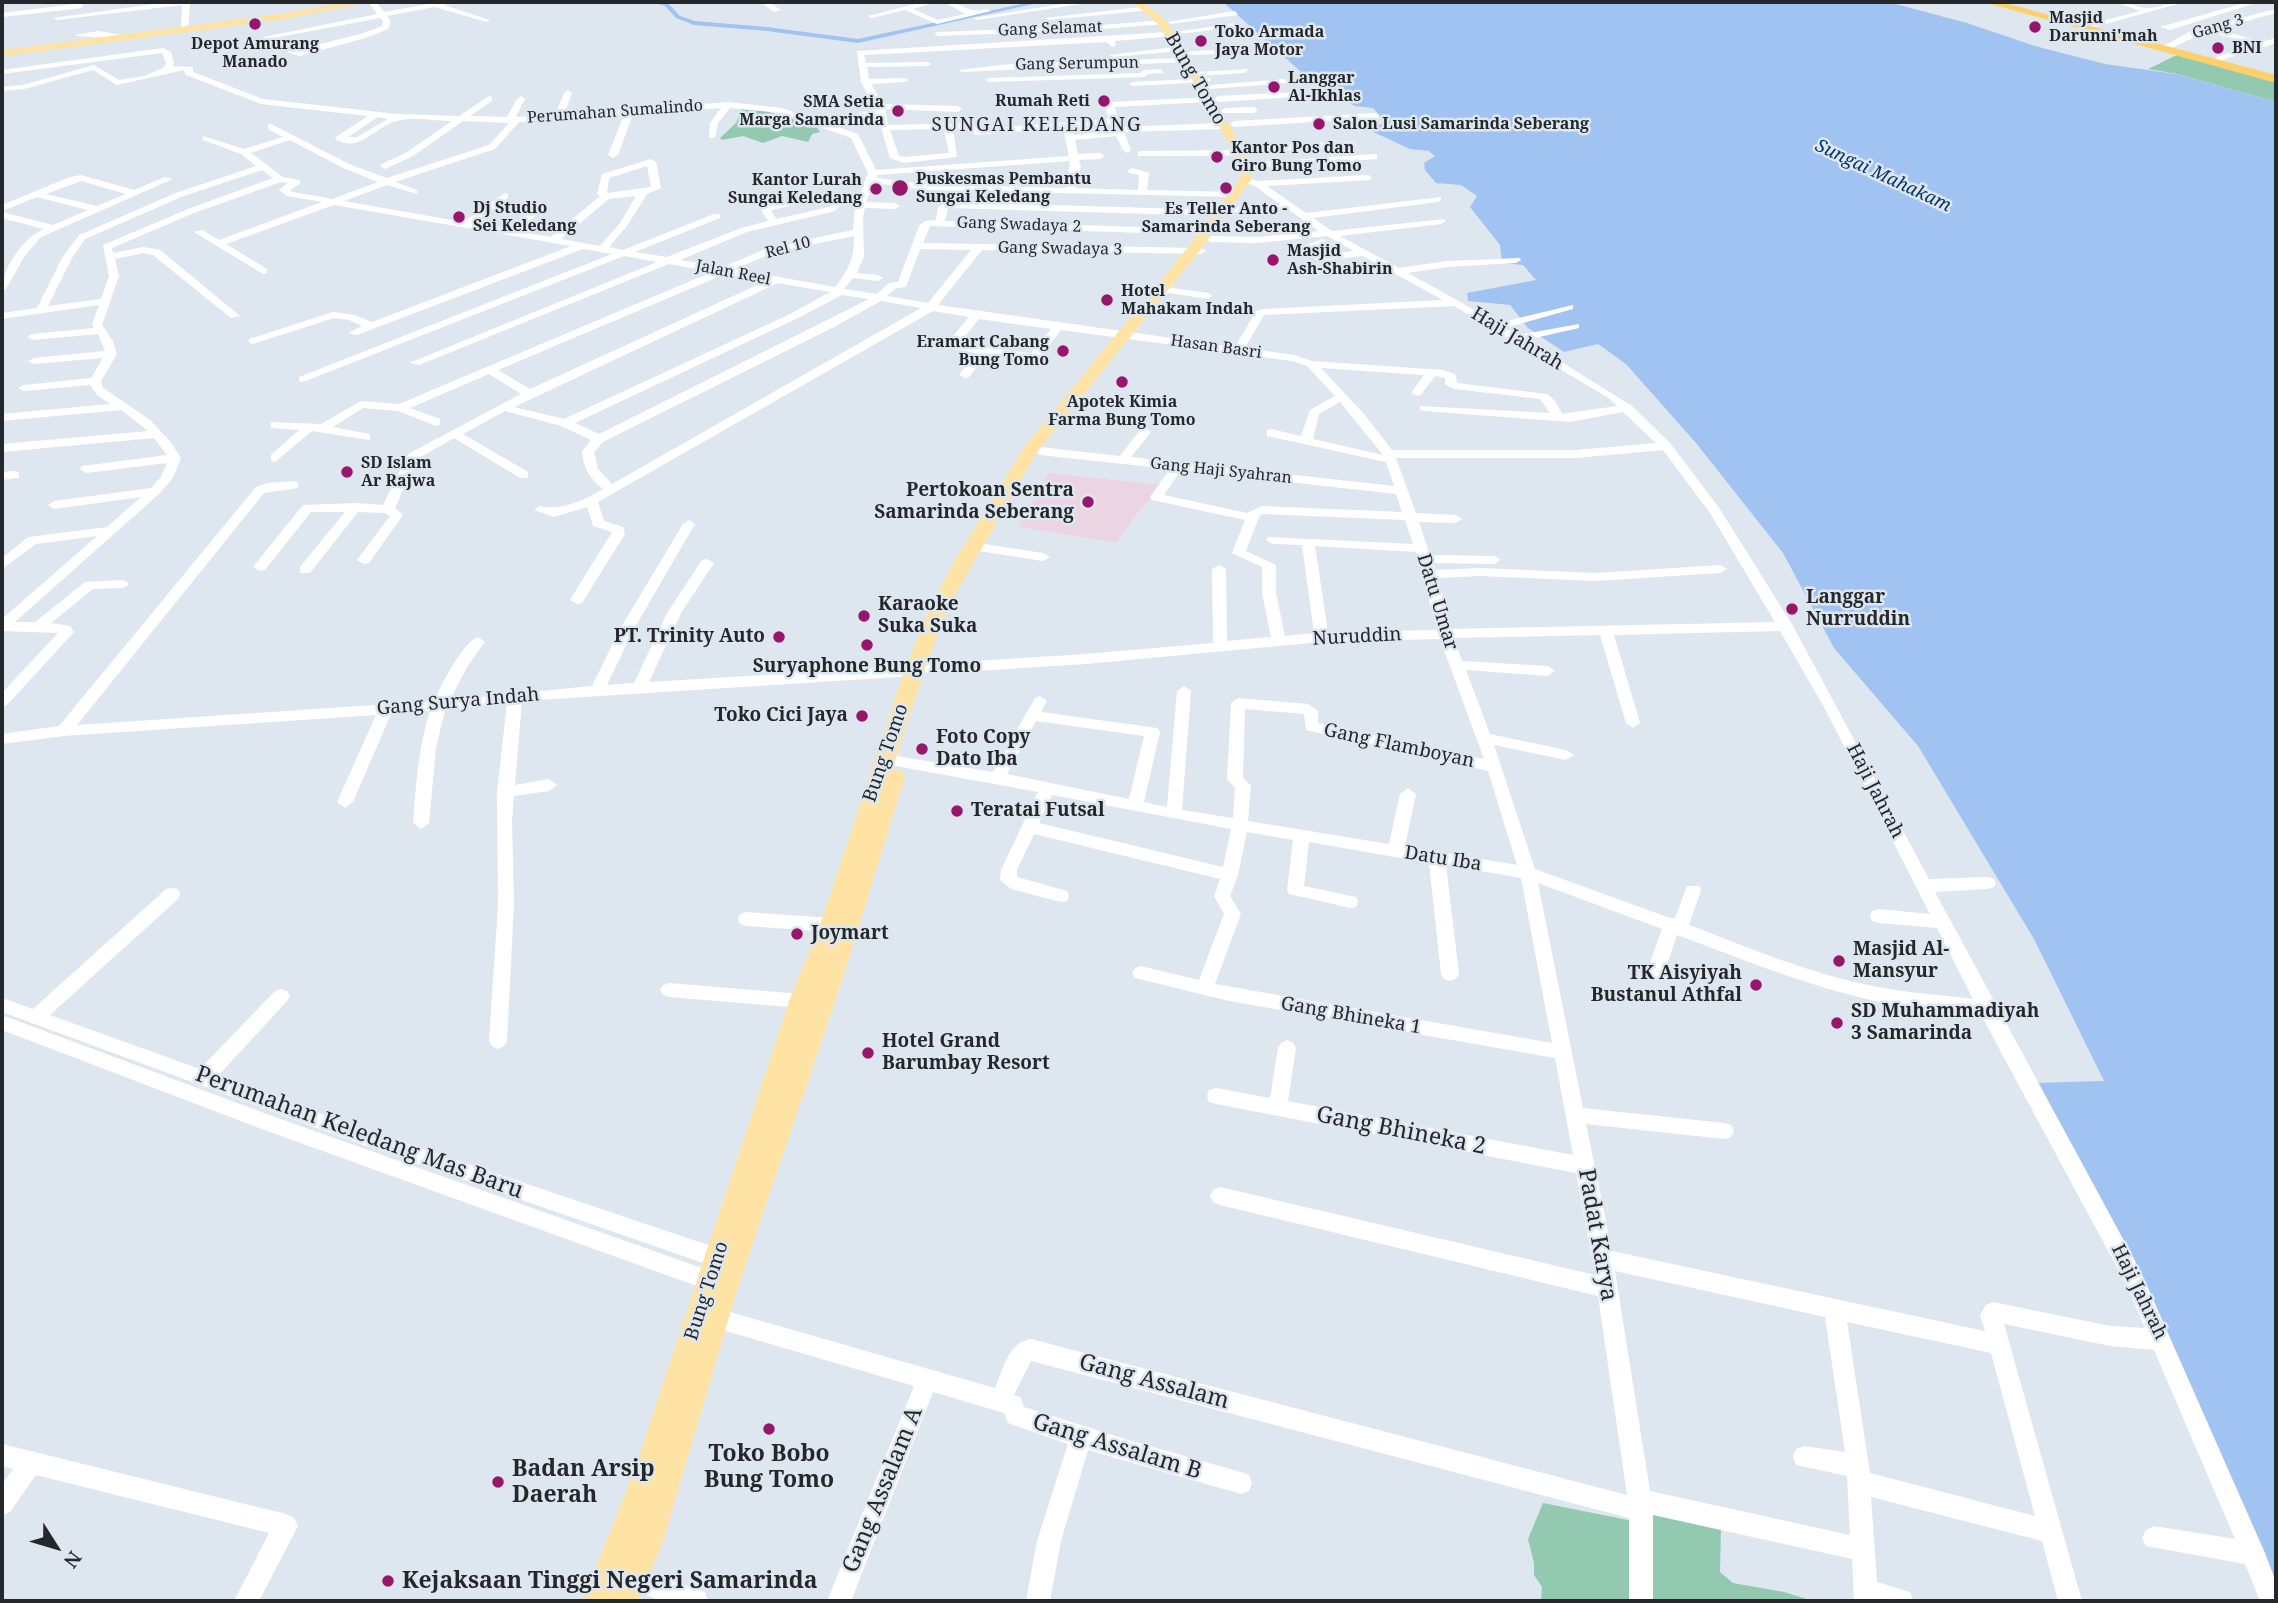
<!DOCTYPE html>
<style>
body{margin:0}
#map{position:relative;width:2278px;height:1603px;overflow:hidden;background:#dee7f0;font-family:"Noto Serif",serif}
canvas{display:block}
.frame{position:absolute;inset:0;border:4px solid #24282b;pointer-events:none}
.north{position:absolute;left:21px;top:1512px;width:70px;height:70px;-webkit-text-stroke:5px #dee7f0;paint-order:stroke;rotate:127deg;font-size:19px;font-weight:700;line-height:28px;text-align:center;color:#24282b}
.north::after{content:'';display:block;margin:auto;width:24px;height:32px;background:#24282b;clip-path:polygon(50% 0,100% 100%,50% 72%,0 100%)}
</style>
<div id="map">
<canvas width="2278" height="1603"></canvas>
<div class="frame"></div>
<div class="north">N</div>
</div>
<script>
const c = document.querySelector('canvas').getContext('2d');
c.lineJoin = 'round';
function paint(path, color) { c.fillStyle = color; c.fill(path, 'evenodd'); }
function trace(path, color, width, dash) { c.strokeStyle = color; c.lineWidth = width; c.lineCap = dash ? 'butt' : 'round'; c.setLineDash(dash || []); c.stroke(path); }
function write(font, color, halo, rows, align = 'center') {
  c.font = font + ' "Noto Serif",serif'; c.lineWidth = 5; c.setLineDash([]); c.textBaseline = 'middle'; c.strokeStyle = halo; c.fillStyle = color; for (const [text, x, y, turn = 0] of rows) {
    c.save(); c.translate(x, y); c.rotate((+turn || 0) * Math.PI / 180); c.textAlign = isNaN(turn) ? turn : align; if (halo) c.strokeText(text, 0, 0); c.fillText(text, 0, 0); c.restore();
  }
}
paint(new Path2D(`
 M1049,473L1162,485L1139,511L1117,543L1018,527Z`), '#ebd5e3');
paint(new Path2D(`
 M2177,55L2276,81V102L2177,74L2148,69Z
 M742,109L765,111L816,126L820,132L812,134L808,142L782,136L763,143L743,136L722,140L720,138L736,123Z
 M1543,1503L1628,1520L1653,1512L1721,1526L1720,1572L1733,1583L1784,1592L1813,1601H1541L1542,1587L1534,1575V1563L1528,1539Z`), '#92c9b0');
paint(new Path2D(`
 M1223,2H1888L1967,23L2035,46L2105,64L2176,74L2276,102V1592L2236,1502L2034,1083L2104,1081L2034,939L1918,746L1834,648L1783,553L1696,443L1626,364L1598,344L1564,352L1528,328L1510,305L1468,301L1467,293L1536,280L1523,265L1502,263L1500,245L1470,207L1477,196L1461,185L1436,183L1425,170L1424,163L1435,156L1429,151L1410,149L1369,130L1386,122L1373,108L1355,106L1318,87Z`), '#a0c3f1');
paint(new Path2D(`
 M651,2L669,4L680,16L695,21L767,27L858,39L1031,2H1042L858,43L767,31L694,25L676,18L665,6Z`), '#a0c3f1');
paint(new Path2D(`
 M75,2H83L82,8L2,17V13L75,4Z
 M169,2H190L188,32L181,30L182,5L57,20L53,18Z
 M368,2H376L384,12L440,2H454L444,5L490,20L486,22L435,7L387,16L391,21L388,29L366,38L299,56L286,52L361,34L382,26L383,21L380,18L253,42L249,40L377,14Z
 M760,2H769L781,10L774,12Z
 M923,2H936L913,9L938,20L965,14L944,2C964,2 965,14 987,9L991,11L937,24L905,10L872,18L868,16Z
 M1075,2H1093L977,20L973,18Z
 M2116,2C2128,1 2139,9 2150,8C2162,7 2172,1 2185,2L2091,28V24L2140,11Z
 M2248,2H2259L2170,30L2160,27Z
 M1148,6L1151,10L1049,20L1045,18Z
 M2276,9V13L2217,29L2262,42L2276,38V43L2219,61L2216,57L2254,45L2208,31L2165,51L2158,49L2193,30Z
 M1235,11L1238,15L1171,24L1167,22Z
 M1162,20L1165,24L1090,30L938,36L934,34L938,32L1090,26Z
 M1235,23L1238,27L1178,34L1174,32Z
 M98,31L122,35C116,38 81,38 75,35Z
 M1169,32L1172,36L1115,41L1116,45L1112,47L1107,42L864,55L866,63L927,62L931,64L927,66L867,67L869,79L905,78L909,80L905,82L871,84L883,104L958,106L962,109L958,112L885,109L888,125L971,123L978,129L1108,119L1106,105L1110,102L1211,97L1212,99L1208,102L1115,107L1120,127L1222,123L1226,126L1222,129L1124,132L1131,150L1127,153L1123,150L1116,136L1075,140L1078,154L1100,153L1105,156L1100,159L1079,160L1081,166L1075,188L1138,190L1139,175L1129,173L1127,171L1132,168L1149,173L1147,190L1236,192L1241,195L1239,197L924,190L875,183L866,202L895,203L900,206L895,209L865,208L863,217L864,256L857,273L878,275L883,278L878,281L853,278L844,289L877,294L889,283L898,282L919,226L925,221L936,220L938,207L946,202L1221,210L1226,213L1221,216L948,208L945,221L1207,229L1212,232L1207,235L930,226L923,243L1201,248L1206,251L1201,254L982,250L938,305L1235,347L1256,311L1264,309L1443,300L1363,256L1318,261L1297,248L1323,239L1328,242L1327,244L1310,249L1320,255L1354,251L1327,236L1257,243L1211,242L1206,239L1211,236L1257,237L1319,231L1289,210L1232,212L1230,210L1235,207L1281,205L1255,186L1242,182V178L1259,181L1368,175L1371,176V180L1267,186L1306,213L1441,197V201L1438,202L1313,218L1332,231L1444,219L1446,221L1441,224L1340,236L1399,268L1447,261L1520,258L1521,260L1516,263L1447,267L1408,273L1498,323L1573,305V309L1505,328L1518,335L1579,324V328L1526,340L1632,406L1670,443L1720,509L1793,626L1929,879L1988,877L1994,879L1996,883L1994,887L1988,889L1935,892L2141,1272L2265,1553L2276,1582V1601H2260L2245,1564L2146,1546L2142,1538L2146,1530L2154,1526L2235,1539L2154,1350L2110,1346L2004,1324L2082,1601H2058L2042,1541L1871,1497L1877,1582L1910,1592L1913,1601H1854L1852,1559L1653,1515V1601H1629V1518L1031,1361L1014,1395L1020,1397L1024,1407L1128,1440L1241,1472L1249,1475L1252,1483L1249,1491L1241,1494L1088,1450L1061,1541L1050,1601H1026L1037,1541L1068,1444L1008,1423L1004,1413L933,1392L851,1601H827L914,1386L709,1326L702,1323L698,1316L702,1309L709,1306L995,1388C1003,1370 1008,1342 1031,1339L1627,1495L1598,1296L1220,1205L1213,1202L1210,1196L1213,1190L1220,1187L1595,1275L1576,1173L1216,1104L1209,1102L1207,1096L1209,1090L1216,1088L1270,1098L1278,1048L1281,1043L1287,1040L1293,1043L1296,1048L1288,1101L1573,1155L1555,1058L1229,1001L1135,978L1132,973L1135,968L1141,966L1199,980L1224,914L1214,896L1220,879L1034,834L1017,870V877L1067,891L1069,896L1067,901L1061,902L1011,889L1000,880L1001,870L1038,792L885,764L877,759L885,754L993,772L1035,698L1040,696L1047,701L1041,712L1157,728L1160,732L1144,802L1167,807L1177,691L1184,686L1191,691L1182,810L1233,818L1235,788L1227,779L1231,703L1238,698L1308,704L1318,711V723L1484,759L1440,639L1322,642L1085,664L929,674L922,669L929,664L1085,654L1213,643L1212,569L1219,565L1226,569L1227,641L1271,637L1262,593V567L1232,553L1245,520L1152,500L1150,497L1170,469L1040,455L1034,451L1040,447L1120,456L1141,429L1145,428L1151,432L1131,457L1394,486L1386,462L1267,436V430L1271,429L1301,436L1310,410L1335,396L1307,366L1292,361L1061,330L1038,359L987,354L969,377L965,378L959,375L976,353L951,349L945,346L969,317L933,311L598,502L604,521L623,527L625,534L582,603L577,604L570,600L612,532L593,526L587,507L554,517L534,510L540,506C563,511 584,500 603,489C590,479 583,468 582,451L591,440L561,426L505,411L463,434L528,472V478H520L454,438L417,459L395,508L403,515L369,563L364,564L357,560L390,516L385,513L358,512L310,573H300V567L345,512H311L265,570L260,571L253,567L303,505L356,503L383,505L408,454L521,394L489,374L410,408L440,419V425L436,426L398,411L363,408L333,427L370,434V440L312,431L275,462L271,461V455L299,430L271,428V422L321,424L361,401L399,404L712,272L669,264L419,365L409,363L657,262L624,256L303,382L299,381V377L612,254L583,249L357,335L348,333L362,326L349,320L334,318L253,344L249,343V339L333,312L355,315L372,322L571,246L334,205L226,244L267,269V273L263,274L194,232L202,230L219,240L322,202L287,196L279,190L288,183L281,182L194,213L112,248L113,253L143,247L160,250L240,316L231,318L153,255L143,253L115,259L119,276L102,325L113,341L117,354L101,381L102,387L150,420L170,441L181,458L173,478L159,494L15,622H35L85,582L123,580L130,584L123,588L93,589L51,623L70,626L74,632L7,705L2,707V693L58,633L2,631V619L97,536L36,544L2,569V558L28,537L107,527L141,497L54,509L48,505L54,501L151,488L161,477L167,463L86,473L80,469L82,466L167,455L154,438L2,452V444L148,431L121,410L2,421V414L110,404L98,396L90,385L24,391L18,388L24,385L91,378L103,358L34,364L28,361L34,358L105,351L98,334L32,340L27,337L32,334L94,328L92,325L99,305L2,319V313L37,308L62,258L79,235L178,192L256,166L241,154L203,140V136L244,149L283,137L268,129V125L271,124L349,164L387,178L489,145L509,123L463,121L413,156L385,169L380,166L382,164L407,152L452,121C436,121 416,117 401,120C377,123 361,155 335,139L336,137L368,116L261,104L186,75L184,70L117,85L93,70L24,89L2,91V87L23,85L94,65L119,80L144,76L163,68L166,63L162,53L2,74V70L163,48L171,52L174,63L172,66L193,67V72L263,99L397,114L459,116L489,96L492,97V101L470,116L507,117L517,99L521,96L525,99L516,117L555,115L564,93L568,90L572,93L564,115L728,102L782,108L823,122L876,109L861,82L857,51ZM721,108L710,123L709,138H715L718,123L730,108L781,113L851,138L868,173L855,205L853,230L768,248L723,267L680,260L747,232L835,211L842,203L836,195L826,193L765,206L761,210L768,221L741,228L667,257L635,252L720,218V214H714L623,250L609,247L627,226L647,194L661,188L656,162L651,159L602,174L597,194L600,196L551,237L517,231L543,210V206L540,205L507,229L473,223L508,198V194L505,193L463,222L344,201L387,185L417,194V190L395,182L495,149L519,122L624,115L608,155L613,158L618,155L633,114ZM877,114L890,158L904,163L957,157L953,129H969L976,135L1063,128L1069,156L876,170L858,134L832,125ZM378,117L388,119L357,137H348ZM1110,124L1113,131L1074,135L1072,127ZM944,129L949,153L904,157L899,156L890,130ZM290,140L343,168L378,182L332,199L293,192L290,190L300,184V180L283,177L251,153ZM1070,161L1066,188L924,184L877,178V175ZM647,166L651,187L607,193L609,178ZM262,170L273,178L188,209L103,245L109,276L101,299L48,306L72,258L85,239L184,196ZM636,196L620,223L600,246L561,239L609,199ZM826,199L832,203L829,207L776,219L771,210ZM854,236C854,258 849,270 835,287L735,269L775,252ZM920,249L971,250L928,303L887,296L896,288L906,287ZM725,274L766,281L530,389L498,370ZM778,283L830,292L790,314L564,419L514,407ZM842,295L869,299L599,434L575,423L798,318ZM881,301L921,308L612,484L598,469L594,452L603,442L832,328ZM1454,306L1610,399L1617,406L1562,414L1555,401L1547,394L1457,383L1455,374L1443,370L1312,361L1294,355L1245,348L1264,315ZM979,319L1051,329L1031,353L959,344ZM1321,368L1424,375L1411,393L1417,396L1421,395L1435,376L1445,378V384L1454,389L1540,399L1550,413L1420,406V410L1424,411L1570,422L1623,412L1656,443L1576,450H1392L1364,414ZM1340,402L1383,455L1313,439L1319,414ZM1663,450L1710,513L1775,622L1451,629L1438,578L1480,576L1596,581L1720,573L1727,569L1720,565L1596,573L1480,568L1435,570L1433,563L1494,564L1501,560L1494,556L1430,555L1419,522L1456,523L1462,519L1456,515L1416,513L1396,458H1576ZM1181,470L1396,494L1402,512L1262,506L1247,513L1164,495ZM1263,514L1405,520L1413,544L1268,537L1266,540L1273,544L1302,545L1314,633L1285,636L1276,593V565L1246,551L1260,515ZM1315,546L1416,552L1437,630L1328,632ZM1780,631L1825,709L1930,914L1878,909L1872,911L1870,916L1872,921L1878,923L1937,928L1973,999C1942,995 1909,993 1878,987C1813,975 1750,948 1689,925L1701,890L1699,886H1687L1675,918H1670L1535,869L1494,745L1566,760L1574,755L1566,750L1490,734L1466,670L1548,676L1555,671L1548,666L1462,661L1454,638L1600,635L1626,723L1633,728L1640,723L1614,635ZM1245,709L1304,714L1306,730L1488,771L1517,865L1405,846L1416,794L1408,788L1400,794L1389,844L1248,821L1251,786L1243,777ZM1036,721L1144,736L1129,799L1007,774ZM1052,795L1231,829L1223,867L1039,823ZM1247,832L1293,840L1287,890L1289,894L1350,908L1356,907L1358,902L1356,897L1304,886L1309,842L1429,863L1441,974L1444,979L1450,981L1456,979L1459,974L1446,865L1521,878L1552,1043L1215,984L1241,914L1230,896L1238,875ZM1538,883L1662,929L1646,974L1649,979L1655,981L1661,979L1664,974L1677,935C1742,959 1807,986 1875,1001C1910,1008 1946,1010 1981,1015L2127,1286L2145,1328L2110,1326L1993,1302L1986,1305L1980,1315L1985,1331L1612,1251L1586,1124L1724,1139L1731,1137L1734,1131L1731,1125L1724,1123L1583,1108ZM1615,1271L1825,1317L1845,1452L1804,1446L1796,1449L1793,1457L1796,1465L1847,1476L1850,1535L1650,1491ZM1847,1322L1991,1353L2035,1516L1870,1473Z
 M1176,47L1179,51L1113,57L1109,55Z
 M1246,49L1243,53L1191,55L1187,53L1191,51Z
 M1183,58L1186,62L962,72L958,70L1011,64Z
 M1161,69L1164,73L1148,74L1144,77L989,82L985,80L989,78L1140,73L1144,70Z
 M1248,69L1245,73L1196,76L1192,74L1196,72Z
 M1210,78V82H1207L1133,86L1129,84L1133,82Z
 M1284,79L1288,81L1287,83L1211,89L1207,87L1211,85Z
 M1299,92V96L1296,97L1218,102L1214,99L1218,96Z
 M1225,108L1254,107L1258,110L1254,113H1222L1221,111Z
 M1375,113L1379,116L1378,118L1234,127L1230,124L1234,121Z
 M1352,141L1356,144L1355,146L1247,152L1243,149L1247,146Z
 M1141,151L1240,150L1245,153L1240,156H1138V152Z
 M1374,154L1377,155V159L1246,169L1241,166L1246,163Z
 M81,175L134,190L165,177L173,179L41,237L24,257L6,289L2,290C2,268 23,238 44,229L2,218V212L53,225L88,210L37,197L2,211V205L70,177ZM81,181L126,194L97,206L46,194Z
 M1160,286L1208,293L1213,296L1208,299L1156,291L1155,289Z
 M1144,307L1201,311L1206,314L1201,317L1140,312V308Z
 M15,471L19,472V478L2,480V472Z
 M294,481L298,482V488L264,493L77,725L434,701C441,686 462,643 478,637L485,642L467,667L450,700L592,686L621,627L683,524L689,520L695,524L635,627L607,685L634,683L667,613L702,560L707,559L714,563L681,613L649,682L914,666L921,671L914,676L522,701L515,785L549,779L557,785L549,791L514,796L512,821L514,905L507,1041L504,1046L498,1049L492,1046L489,1041L498,905L497,792L507,703L445,710L436,748L429,823L421,829L413,823C416,785 418,748 430,711L391,714L353,802L345,808L337,802L376,715L64,736L2,744V734L59,726L256,487L267,483Z
 M971,542L1043,553L1050,557L1043,561L966,549L964,546Z
 M172,888L178,889L180,894L178,899L50,1015L200,1069L275,991L281,989L287,991L290,996L287,1001L218,1076L355,1126L726,1251L733,1254L736,1261L733,1268L726,1271L355,1142L2,1012V998L33,1009L166,889Z
 M746,912L831,918L837,920L840,925L837,930L831,932L746,926L740,924L738,919L740,914Z
 M669,983L801,994L807,996L810,1001L807,1006L801,1008L669,997L663,995L660,990L663,985Z
 M2,1015L272,1116L716,1273L723,1276L726,1283L723,1290L716,1293L259,1128L2,1030Z
 M2,1444L286,1514L294,1518L298,1526L259,1601H234L269,1533L36,1475L10,1512L2,1516V1485L13,1469L2,1466Z
 M626,1565L705,1592L708,1601H662L618,1585L614,1577L618,1569Z`), '#fff');
paint(new Path2D(`
 M349,2H370L279,20L2,56V50L279,14Z
 M1132,2H1143L1167,22L1246,153L1252,169L1251,180L1198,253L1037,452L948,607L924,671L892,770L902,771L905,776L841,984L737,1290L664,1538L639,1601H583L635,1468L789,1001L820,925L904,671L930,607L955,560L1024,447L1188,247L1239,180L1240,169L1234,153L1189,74L1158,24Z`), '#fee3a5');
paint(new Path2D(`
 M1983,2H2001L2276,75V83Z`), '#fdd069');
for (const [x, y, r, color] of [
 [255,24,7,"#97156b"],
 [2035,27,7,"#97156b"],
 [1201,41,7,"#97156b"],
 [2218,48,7,"#97156b"],
 [1274,87,7,"#97156b"],
 [1104,101,7,"#97156b"],
 [898,111,7,"#97156b"],
 [1319,124,7,"#97156b"],
 [1217,157,7,"#97156b"],
 [900,188,9,"#97156b"],
 [1226,188,7,"#97156b"],
 [876,189,7,"#97156b"],
 [459,217,7,"#97156b"],
 [1273,260,7,"#97156b"],
 [1107,300,7,"#97156b"],
 [1063,351,7,"#97156b"],
 [1122,382,7,"#97156b"],
 [347,472,7,"#97156b"],
 [1088,502,7,"#97156b"],
 [1792,609,7,"#97156b"],
 [864,616,7,"#97156b"],
 [779,637,7,"#97156b"],
 [867,645,7,"#97156b"],
 [862,716,7,"#97156b"],
 [922,749,7,"#97156b"],
 [957,811,7,"#97156b"],
 [797,934,7,"#97156b"],
 [1839,961,7,"#97156b"],
 [1756,985,7,"#97156b"],
 [1837,1023,7,"#97156b"],
 [868,1053,7,"#97156b"],
 [769,1429,7,"#97156b"],
 [498,1482,7,"#97156b"],
 [388,1581,7,"#97156b"]
]) { const dot = new Path2D(); dot.arc(x, y, r, 0, 2 * Math.PI); c.fillStyle = color; c.fill(dot); trace(dot, '#dee7f0', 2.5); }
write('bold 16px', '#24282b', '#dee7f0', [
 ["Masjid",2049,18],
 ["Darunni'mah",2049,36],
 ["Toko Armada",1215,32],
 ["Jaya Motor",1215,50],
 ["Depot Amurang",255,44,"center"],
 ["Manado",255,62,"center"],
 ["BNI",2232,48],
 ["Langgar",1288,78],
 ["Al-Ikhlas",1288,96],
 ["Rumah Reti",1090,101,"right"],
 ["SMA Setia",884,102,"right"],
 ["Marga Samarinda",884,120,"right"],
 ["Salon Lusi Samarinda Seberang",1333,124],
 ["Kantor Pos dan",1231,148],
 ["Giro Bung Tomo",1231,166],
 ["Puskesmas Pembantu",916,179],
 ["Sungai Keledang",916,197],
 ["Kantor Lurah",862,180,"right"],
 ["Sungai Keledang",862,198,"right"],
 ["Dj Studio",473,208],
 ["Sei Keledang",473,226],
 ["Es Teller Anto -",1226,209,"center"],
 ["Samarinda Seberang",1226,227,"center"],
 ["Masjid",1287,251],
 ["Ash-Shabirin",1287,269],
 ["Hotel",1121,291],
 ["Mahakam Indah",1121,309],
 ["Eramart Cabang",1049,342,"right"],
 ["Bung Tomo",1049,360,"right"],
 ["Apotek Kimia",1122,402,"center"],
 ["Farma Bung Tomo",1122,420,"center"],
 ["SD Islam",361,463],
 ["Ar Rajwa",361,481]
], 'left');
write('16px', '#24282b', '#dee7f0', [
 ["Gang 3",2218,27,-16],
 ["Gang Selamat",1050,29,-2],
 ["Gang Serumpun",1077,64,-1],
 ["Perumahan Sumalindo",615,112,-4],
 ["Gang Swadaya 2",1019,225,2],
 ["Rel 10",788,248,-15],
 ["Gang Swadaya 3",1060,249,1],
 ["Jalan Reel",733,273,11],
 ["Hasan Basri",1216,347,8],
 ["Gang Haji Syahran",1221,471,6]
]);
write('italic 18px', '#04356b', '#dee7f0', [
 ["Sungai Mahakam",1883,176,25]
]);
write('19px', '#24282b', '#dee7f0', [
 ["Bung Tomo",1195,79,60],
 ["Haji Jahrah",1517,339,31],
 ["Datu Umar",1437,602,73],
 ["Nuruddin",1357,637,-3],
 ["Gang Surya Indah",458,702,-5],
 ["Gang Flamboyan",1399,746,12],
 ["Bung Tomo",886,753,-71],
 ["Haji Jahrah",1875,791,63],
 ["Datu Iba",1443,859,9],
 ["Gang Bhineka 1",1351,1016,10],
 ["Bung Tomo",707,1291,-72],
 ["Haji Jahrah",2139,1292,64]
]);
c.letterSpacing = '2px';
write('19px', '#24282b', '#dee7f0', [
 ["SUNGAI KELEDANG",1037,126]
]);
c.letterSpacing = '0px';
write('bold 19px', '#24282b', '#dee7f0', [
 ["Pertokoan Sentra",1074,491,"right"],
 ["Samarinda Seberang",1074,513,"right"],
 ["Langgar",1806,598],
 ["Nurruddin",1806,620],
 ["Karaoke",878,605],
 ["Suka Suka",878,627],
 ["PT. Trinity Auto",765,637,"right"],
 ["Suryaphone Bung Tomo",867,667,"center"],
 ["Toko Cici Jaya",848,716,"right"],
 ["Foto Copy",936,738],
 ["Dato Iba",936,760],
 ["Teratai Futsal",971,811],
 ["Joymart",811,934],
 ["Masjid Al-",1853,950],
 ["Mansyur",1853,972],
 ["TK Aisyiyah",1742,974,"right"],
 ["Bustanul Athfal",1742,996,"right"],
 ["SD Muhammadiyah",1851,1012],
 ["3 Samarinda",1851,1034],
 ["Hotel Grand",882,1042],
 ["Barumbay Resort",882,1064]
], 'left');
write('23px', '#24282b', '#dee7f0', [
 ["Gang Bhineka 2",1401,1131,11],
 ["Perumahan Keledang Mas Baru",359,1133,20],
 ["Padat Karya",1597,1235,80],
 ["Gang Assalam",1154,1382,15],
 ["Gang Assalam B",1117,1447,17],
 ["Gang Assalam A",883,1490,-68]
]);
write('bold 23px', '#24282b', '#dee7f0', [
 ["Toko Bobo",769,1454,"center"],
 ["Bung Tomo",769,1480,"center"],
 ["Badan Arsip",512,1469],
 ["Daerah",512,1495],
 ["Kejaksaan Tinggi Negeri Samarinda",402,1581]
], 'left');
</script>
